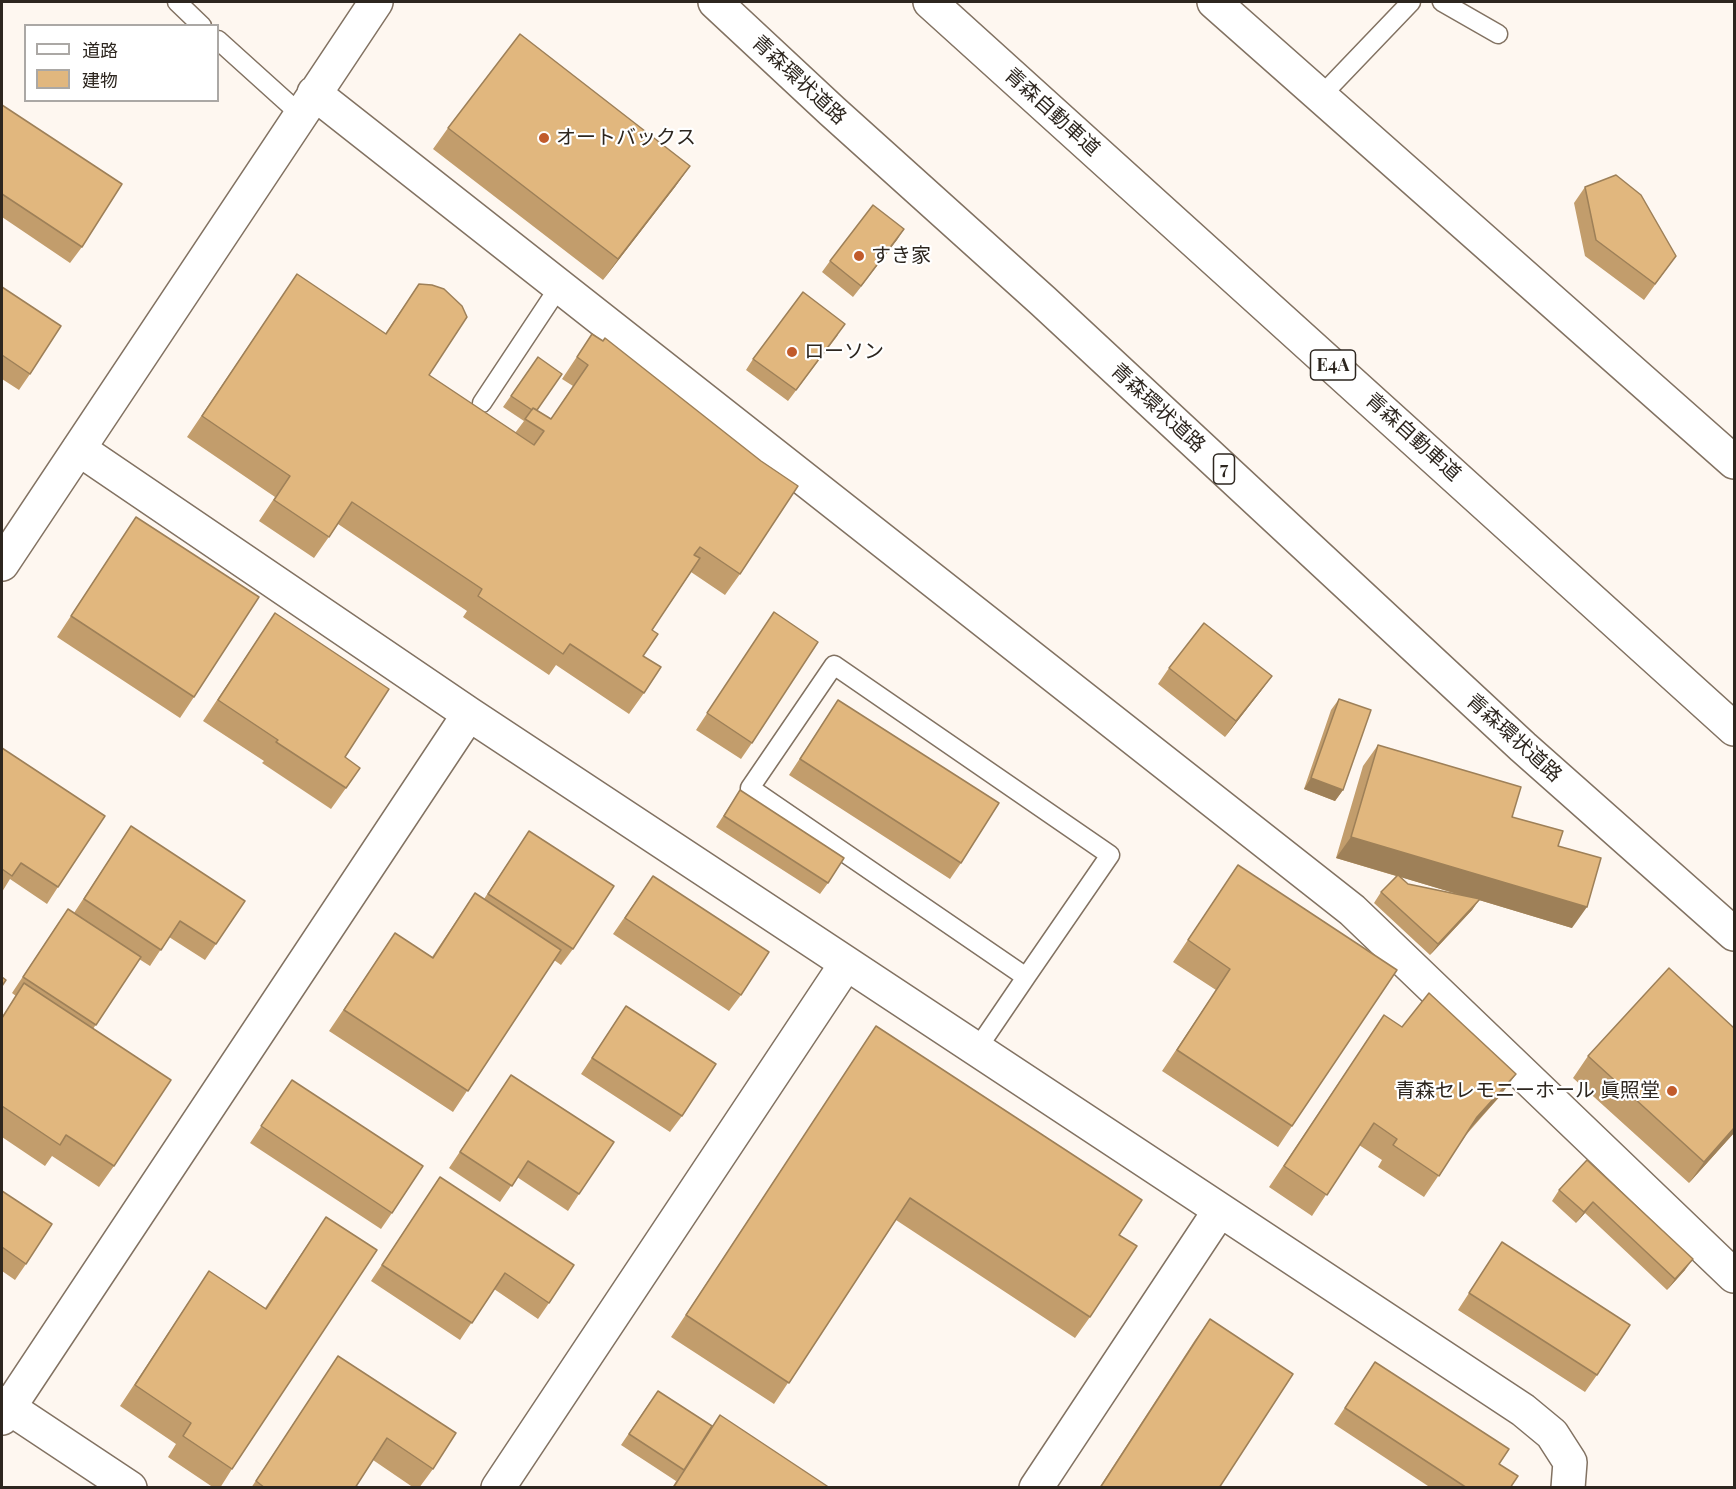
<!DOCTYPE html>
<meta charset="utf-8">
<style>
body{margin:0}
#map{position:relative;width:1736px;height:1489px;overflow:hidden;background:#fef7f0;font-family:"Playfair Display","Noto Sans JP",serif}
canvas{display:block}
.frame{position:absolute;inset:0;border:3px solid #2d261f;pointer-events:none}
.legend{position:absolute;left:24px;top:24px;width:195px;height:78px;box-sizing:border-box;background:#fff;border:2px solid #aba8a5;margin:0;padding:8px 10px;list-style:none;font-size:18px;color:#2d261f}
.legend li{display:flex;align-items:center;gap:12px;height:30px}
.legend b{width:30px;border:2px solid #aba8a5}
</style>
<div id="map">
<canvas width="1736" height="1489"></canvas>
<div class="frame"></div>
<ul class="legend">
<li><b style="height:8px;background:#fff"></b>道路</li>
<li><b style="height:16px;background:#e1b77e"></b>建物</li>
</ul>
</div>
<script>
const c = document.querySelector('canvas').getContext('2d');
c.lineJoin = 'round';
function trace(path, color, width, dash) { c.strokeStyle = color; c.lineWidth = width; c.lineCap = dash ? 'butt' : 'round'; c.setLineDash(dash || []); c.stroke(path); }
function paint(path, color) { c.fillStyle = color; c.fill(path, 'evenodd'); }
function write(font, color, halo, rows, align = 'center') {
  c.font = font + ' "Playfair Display","Noto Sans JP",serif'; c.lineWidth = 4.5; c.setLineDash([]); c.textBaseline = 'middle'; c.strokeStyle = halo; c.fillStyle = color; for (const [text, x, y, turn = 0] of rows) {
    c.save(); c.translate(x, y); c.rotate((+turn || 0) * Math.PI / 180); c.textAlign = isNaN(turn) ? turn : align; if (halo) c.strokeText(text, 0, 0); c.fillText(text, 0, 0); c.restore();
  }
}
const lane = new Path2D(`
 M177,2L202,26
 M1442,2L1498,34
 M218,40L300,114
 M1321,96L1411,2
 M482,403L559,287
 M977,1049L1026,977L750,788L834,665L1110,855L1026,977`);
const street = new Path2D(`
 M79,449L469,714L1523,1410L1552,1434L1570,1462L1568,1488
 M2,1403L130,1488
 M2,1418L469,714
 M498,1488L846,964
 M1036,1488L1220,1210`);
const secondary = new Path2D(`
 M314,93L1352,910L1734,1276
 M2,564L376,2`);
const highway = new Path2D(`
 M715,2L832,111L1043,301L1523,747L1734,934
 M930,2L1734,729
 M1214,2L1734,462`);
trace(lane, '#827262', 21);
trace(street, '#827262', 36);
trace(secondary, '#827262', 36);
trace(highway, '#827262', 36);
trace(lane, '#fff', 18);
trace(street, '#fff', 33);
trace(secondary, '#fff', 33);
trace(highway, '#fff', 33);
paint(new Path2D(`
 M2,105L82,247L70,263L2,217Z
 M448,128L690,166L675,187L603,280L433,149Z
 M1585,187L1676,256L1644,300L1585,256L1574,203Z
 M904,229L853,297L822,272L830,261Z
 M297,274L385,334L419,284L429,375L515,433L524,421L503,407L538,357L537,410L551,419L573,386L562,379L592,334L740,574L725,595L691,572L652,630L643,656L644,693L629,714L556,665L549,675L463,617L467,611L338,524L314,558L259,521L275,497L187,437Z
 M2,287L30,374L19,390L2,379Z
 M838,335L788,401L746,370L753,359Z
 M136,517L194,697L180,718L57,637Z
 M774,612L752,743L741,759L696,730Z
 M275,613L345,757L346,788L331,809L262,763L264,761L203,721Z
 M1169,668L1272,676L1260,692L1225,737L1158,684Z
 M1339,699L1343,790L1335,801L1304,789L1331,710Z
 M838,700L961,863L950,879L789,775Z
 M1378,745L1512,817L1558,846L1572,928L1479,900L1472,910L1430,955L1374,903L1381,892L1396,876L1336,858L1363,766ZM1401,877L1460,895L1408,884Z
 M2,748L58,887L47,904L10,879L2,892Z
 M740,790L828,883L820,894L716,827Z
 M131,826L216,944L205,960L169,937L150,966L139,959L93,1029L114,1166L99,1187L52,1156L45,1166L2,1137V1017L16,996L12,993L57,925L68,909L74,913Z
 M529,831L573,949L561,965L554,960L453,1112L329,1031L395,933L432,957L475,893L484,899Z
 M1238,865L1292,1126L1278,1147L1162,1071L1216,990L1173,962Z
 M653,876L741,995L729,1011L613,934Z
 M626,1006L682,1116L670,1132L581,1074Z
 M1384,1015L1501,1095L1466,1135L1424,1197L1378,1167L1382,1160L1359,1145L1312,1216L1269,1187Z
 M876,1026L1119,1235L1090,1317L1075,1338L896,1220L774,1404L671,1337Z
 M1734,1028V1133L1689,1183L1573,1078L1588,1056Z
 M511,1075L579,1194L568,1211L517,1177L500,1202L449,1168Z
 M292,1080L392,1213L381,1229L250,1143Z
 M1587,1160L1685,1270L1667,1290L1585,1213L1576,1223L1552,1201L1559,1190Z
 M440,1177L549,1303L538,1319L494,1289L460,1340L371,1281Z
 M2,1191L26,1264L15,1280L2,1271Z
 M326,1217L232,1469L220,1488H214L168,1457L176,1444L120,1406L209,1271L265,1308Z
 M1502,1242L1597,1375L1585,1392L1458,1310Z
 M1210,1319L1219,1488H1099L1195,1340Z
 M338,1356L433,1469L419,1488H414L373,1460L355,1488H251Z
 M1375,1362L1499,1464L1510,1488H1431L1334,1424Z
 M650,1402L712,1426L830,1488H672L678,1478L676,1481L621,1445Z`), '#c29d6c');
paint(new Path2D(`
 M690,166L675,187L603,280L618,259Z
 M904,229L897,240L853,297L861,286Z
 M1272,676L1260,692L1225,737L1236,721Z
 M1311,778L1343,790L1335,801L1304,789Z
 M1351,837L1587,907L1572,928L1479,900L1472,910L1430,955L1438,944L1478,900L1336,858Z
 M1516,1074L1501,1095L1462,1138L1477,1117Z
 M1734,1128V1133L1689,1183L1704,1162Z
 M1593,1202L1585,1213L1576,1223L1584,1212Z
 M1693,1259L1685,1270L1667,1290L1675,1279Z`), '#9e8058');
const building = new Path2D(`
 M520,34L690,166L618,259L448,128Z
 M2,105L122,184L82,247L2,194Z
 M1616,175L1641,195L1676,256L1655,284L1596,240L1585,187Z
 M873,205L904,229L861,286L830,261Z
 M297,274L386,334L419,284L432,285L444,289L462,306L467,317L429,375L534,445L544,431L525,419L533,408L551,419L588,365L577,357L592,334L603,341L605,338L761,461L798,486L740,574L700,547L694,555L700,558L652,630L658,634L643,656L661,667L644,693L570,644L563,654L478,596L482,589L352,502L329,537L274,500L290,476L202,416Z
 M2,287L61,326L30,374L2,355Z
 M803,292L845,324L796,390L753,359Z
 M538,357L562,374L537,410L533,408L532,410L511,396Z
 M136,517L259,597L194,697L71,616Z
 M774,612L818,642L752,743L707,713Z
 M275,613L389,689L345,757L360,768L346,788L276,742L278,740L218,700Z
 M1204,623L1272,676L1236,721L1169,668Z
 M1339,699L1371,710L1343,790L1311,778Z
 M838,700L999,803L961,863L800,759Z
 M1378,745L1521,787L1512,817L1563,831L1558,846L1601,858L1587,907L1351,837Z
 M2,748L105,816L58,887L21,863L12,876L2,869Z
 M740,790L844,858L828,883L724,816Z
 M131,826L245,901L216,944L180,921L161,950L84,899Z
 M529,831L614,886L573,949L488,894Z
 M1238,865L1397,970L1292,1126L1177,1050L1230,969L1188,940Z
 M1398,875L1408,884L1480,899L1438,944L1381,892Z
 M653,876L769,952L741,995L625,918Z
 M475,893L561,950L468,1091L344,1010L395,933L433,958Z
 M68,909L141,957L96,1025L23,977Z
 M1669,968L1734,1028V1128L1704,1162L1588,1056Z
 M2,977L6,980L2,986Z
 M24,983L171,1080L114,1166L66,1135L60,1145L2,1106V1018Z
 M1429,993L1516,1074L1477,1117L1439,1176L1393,1145L1397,1139L1374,1123L1327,1195L1284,1166L1384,1015L1402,1027Z
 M626,1006L716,1064L682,1116L592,1058Z
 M876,1026L1142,1200L1119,1235L1137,1246L1090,1317L910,1198L789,1383L686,1315Z
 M511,1075L614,1142L579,1194L528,1161L512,1186L460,1152Z
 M292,1080L423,1166L392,1213L261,1126Z
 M1587,1160L1693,1259L1675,1279L1593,1202L1584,1212L1559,1190Z
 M440,1177L574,1265L549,1303L505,1273L472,1323L382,1265Z
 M2,1191L52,1224L26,1264L2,1247V1248Z
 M326,1217L377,1250L232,1469L183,1436L191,1423L135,1385L209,1271L266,1309Z
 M1502,1242L1630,1325L1597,1375L1469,1293Z
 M1210,1319L1293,1374L1219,1488H1100Z
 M338,1356L456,1433L433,1469L387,1438L355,1488H265L256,1481Z
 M1375,1362L1509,1449L1499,1464L1518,1476L1510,1488H1467L1345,1408Z
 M658,1391L712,1426L684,1470L629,1434Z
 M720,1415L830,1488H673Z`);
paint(building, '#e1b77e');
trace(building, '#9e8058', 1.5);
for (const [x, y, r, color] of [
 [544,138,6,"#c15b2b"],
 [859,256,6,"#c15b2b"],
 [792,352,6,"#c15b2b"],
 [1672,1091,6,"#c15b2b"]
]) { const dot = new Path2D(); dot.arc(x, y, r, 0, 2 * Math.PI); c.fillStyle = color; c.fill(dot); trace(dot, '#fff', 2); }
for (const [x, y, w] of [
 [1333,365,45],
 [1224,469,21]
]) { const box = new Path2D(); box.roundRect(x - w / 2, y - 15, w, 30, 4.5); c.fillStyle = '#fff'; c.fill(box); trace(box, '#2d261f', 1.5); }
write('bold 18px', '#2d261f', null, [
 ["E4A",1333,365],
 ["7",1224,469]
]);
write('20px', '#2d261f', '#fff', [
 ["青森環状道路",799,80,43],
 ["青森自動車道",1052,112,42],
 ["青森環状道路",1158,408,43],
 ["青森自動車道",1413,437,42],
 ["青森環状道路",1514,738,42]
]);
write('20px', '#2d261f', '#fff', [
 ["オートバックス",556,138],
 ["すき家",871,256],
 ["ローソン",804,352],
 ["青森セレモニーホール 眞照堂",1660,1091,"right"]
], 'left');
</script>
